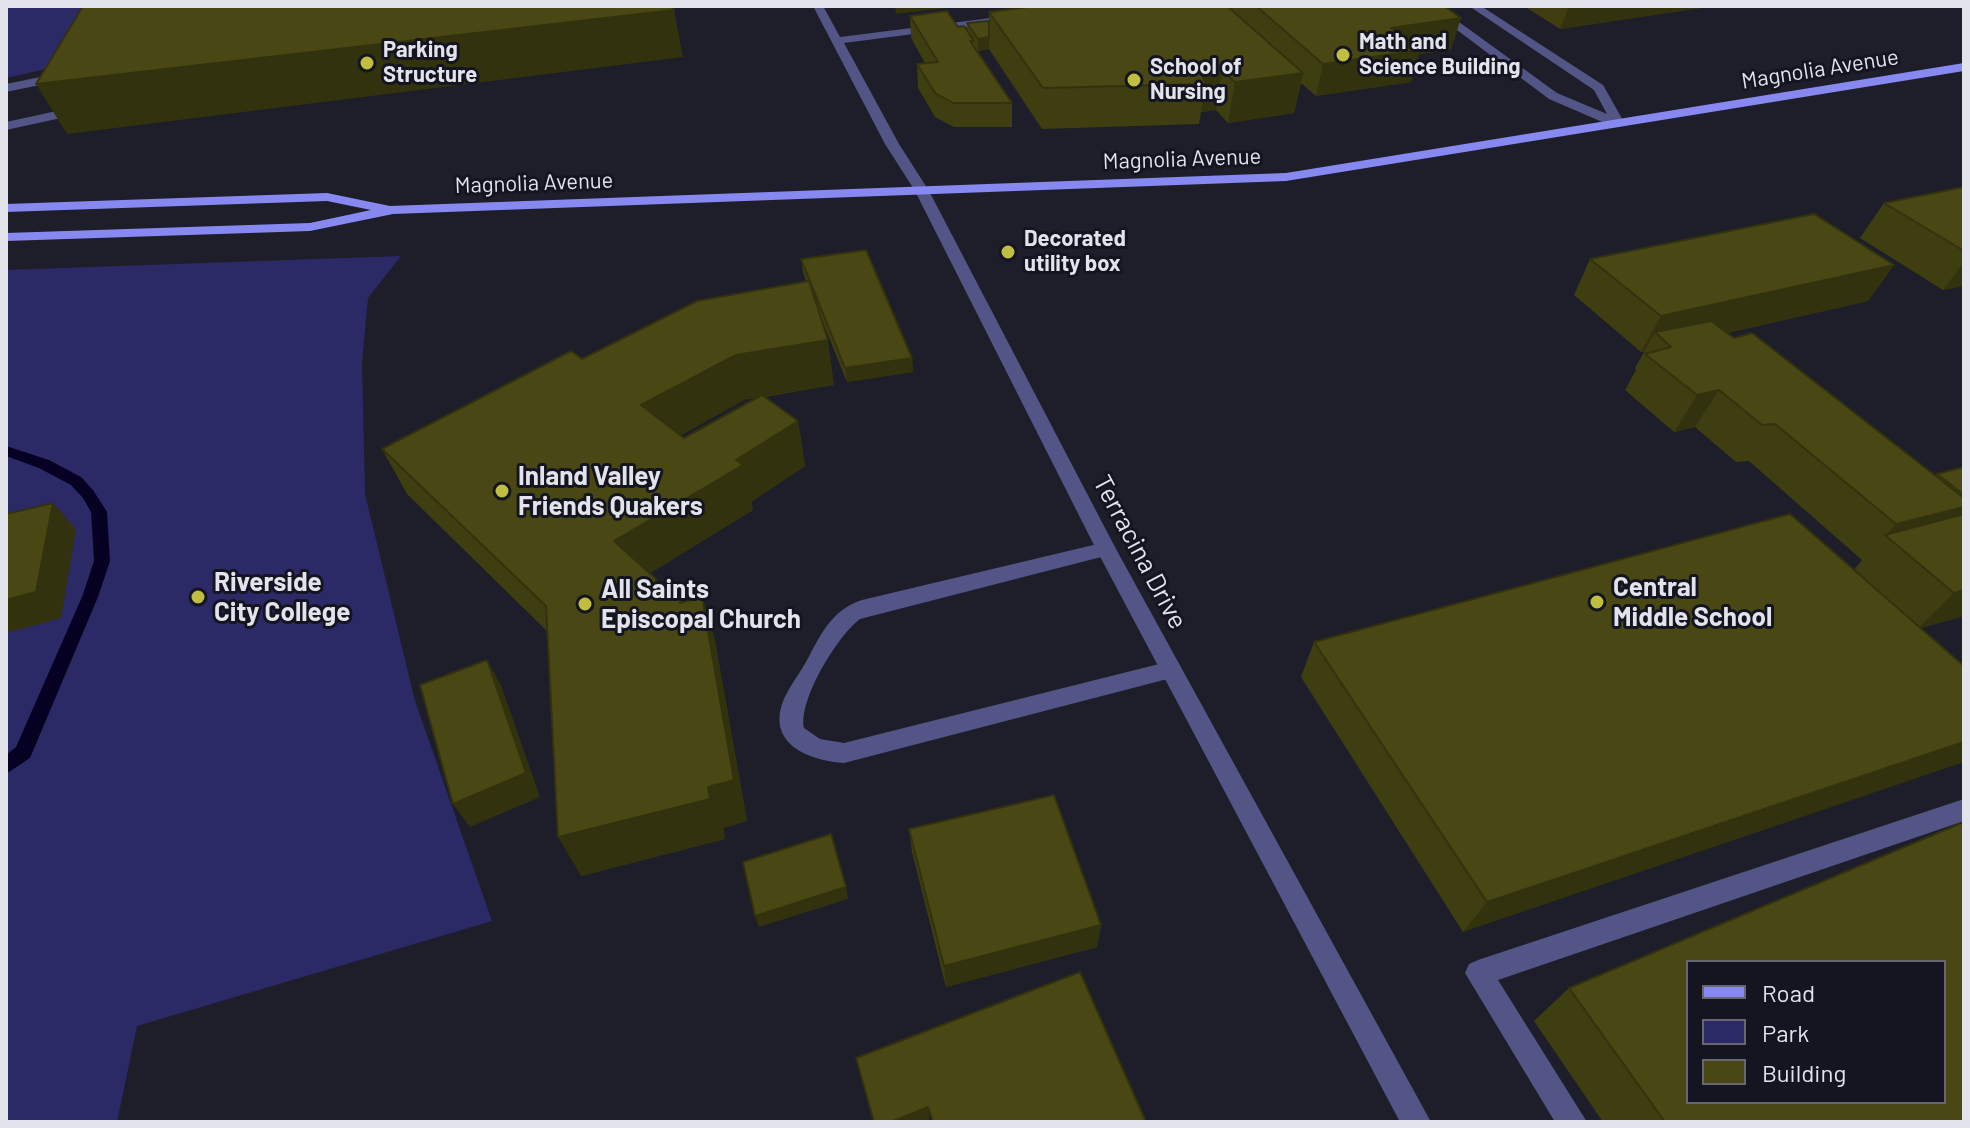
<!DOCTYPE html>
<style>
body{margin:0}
#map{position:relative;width:1970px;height:1128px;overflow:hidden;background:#1d1e29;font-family:Barlow,sans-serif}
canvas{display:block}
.frame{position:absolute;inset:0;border:8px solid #e2e3eb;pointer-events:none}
.legend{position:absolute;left:1686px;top:960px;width:260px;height:144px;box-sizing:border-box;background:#141520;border:2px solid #666771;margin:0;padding:10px 14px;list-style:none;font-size:24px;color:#e2e3eb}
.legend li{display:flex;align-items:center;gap:16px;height:40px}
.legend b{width:40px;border:2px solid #666771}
</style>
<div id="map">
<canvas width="1970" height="1128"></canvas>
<div class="frame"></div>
<ul class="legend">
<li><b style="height:10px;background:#8789f1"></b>Road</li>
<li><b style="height:22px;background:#2c2967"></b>Park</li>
<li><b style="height:22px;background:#494814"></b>Building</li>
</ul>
</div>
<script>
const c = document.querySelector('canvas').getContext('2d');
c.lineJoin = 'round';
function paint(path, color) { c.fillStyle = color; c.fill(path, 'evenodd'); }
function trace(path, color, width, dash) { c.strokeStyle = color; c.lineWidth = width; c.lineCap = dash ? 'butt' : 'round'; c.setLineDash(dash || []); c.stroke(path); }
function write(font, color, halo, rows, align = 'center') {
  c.font = font + ' Barlow,sans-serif'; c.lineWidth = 6; c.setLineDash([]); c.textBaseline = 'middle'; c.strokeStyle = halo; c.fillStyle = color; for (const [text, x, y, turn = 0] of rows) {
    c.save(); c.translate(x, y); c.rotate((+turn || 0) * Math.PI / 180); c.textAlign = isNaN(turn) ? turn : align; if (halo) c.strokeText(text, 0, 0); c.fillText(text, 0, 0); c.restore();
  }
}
paint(new Path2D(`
 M6,6H128L100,57L6,78Z
 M401,256L368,298L362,362L365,494L415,701L492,921L137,1026L117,1122H6V270Z`), '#2c2967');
paint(new Path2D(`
 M6,446L49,460L81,477L93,490L107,512L110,561L98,597L30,758L6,774V755L16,747L82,597L94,561L91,512L83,498L71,485L39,468L6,456Z`), '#060122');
paint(new Path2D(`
 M813,6H823L840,37L991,18L997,21L991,24L844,43L899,144L929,191L927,194H917L885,144Z
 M1425,6H1437L1557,93L1607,114L1594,90L1469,6H1481L1603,85L1625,124L1614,127L1549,99Z
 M65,72L69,73V79L6,92V84Z
 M80,106L86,110L84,113L6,130V122Z
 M1106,542L1113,544L1116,549L1113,554L860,619C838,635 798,700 804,728L820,739L844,743L1171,661L1179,664L1182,670L1179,676L844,763C816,761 774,749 780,712C783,694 797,678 806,662C820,636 831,610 862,600Z
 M1964,799V821L1498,980L1587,1122H1555L1465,973L1469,964L1478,960Z`), '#535587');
paint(new Path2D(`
 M922,187L929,191L1116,549L1431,1122H1400L1096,549L915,191Z`), '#535587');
paint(new Path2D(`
 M1964,63V71L1286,181L393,214L310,231L6,241V233L310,223L371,210L327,201L6,212V204L327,193L390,206L1286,173Z`), '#8789f1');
paint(new Path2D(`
 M1036,6H1444L1451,50L1419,54L1411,82L1316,96L1301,83L1294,113L1228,123L1216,110L1201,112L1199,124L1042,129L989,49L978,51L974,45L1012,103V127H954L935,117L918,88L917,64L925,63L911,38L910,16L967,30V23L989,21V12Z
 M1524,6H1714L1560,29Z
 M1964,187V286L1943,290L1860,238L1884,203Z
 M801,259L912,358L913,372L847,382L822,320L834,385L764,397L798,421L805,466L751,502L753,510L650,573L656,579L661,592L678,588L683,602L702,597L715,641L747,821L723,828L725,839L581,876L548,632L407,494L382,449L582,359L806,281L803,272ZM757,398L684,438L681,435L746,399Z
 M1590,259L1894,265L1868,301L1727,333L1935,476L1937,474L1964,467V616L1921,628L1463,932L1301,677L1314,642L1854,570L1862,560L1749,461L1736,462L1695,427L1674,432L1625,390L1636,370L1635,368L1644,352H1641L1574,295Z
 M909,829L1101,925L1097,947L946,987L912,852Z
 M1569,988L1964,1122H1603L1534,1021Z`), '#3f3e11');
paint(new Path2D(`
 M895,6H963L896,14Z
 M1569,6H1714L1560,29Z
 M674,10L683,57L67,134L36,84Z
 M1461,18L1451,50L1419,54L1411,82L1316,96L1323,64L1391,28Z
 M989,37V49L978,51V39Z
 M1222,70L1216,110L1201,112L1206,84L1201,73Z
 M1303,73L1294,113L1228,123L1235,82Z
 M1964,262V286L1943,290Z
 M1894,265L1868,301L1670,346L1655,332L1644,352H1641L1661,316Z
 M828,340L834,385L746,399L655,450L641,405L736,355Z
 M912,358L913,372L847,382L845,368Z
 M1719,390L1695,427L1674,432L1697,395Z
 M798,421L805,466L751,502L753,510L631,585L614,541L736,460Z
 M53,503L76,529L61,618L6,633V600Z
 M1964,507V513L1937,541L1885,536L1896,524Z
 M1964,590V616L1917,629L1954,593Z
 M702,597L715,641L747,821L723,828L725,839L581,876L558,837L708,787Z
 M487,660L501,685L540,797L470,827L453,804Z
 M1964,742V762L1463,932L1487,902Z
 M846,887L848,899L759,927L755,916Z
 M1101,925L1097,947L946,987L944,966Z
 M928,1107L930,1122H891Z`), '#33320e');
const building = new Path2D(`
 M83,6H672L674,10L36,84Z
 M1036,6H1227L1303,73L1235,82L1222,70L1201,73L1206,84L1043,88L989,12Z
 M1256,6H1444L1461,18L1391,28L1421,50L1323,64Z
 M947,11L958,27L964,26L974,41H970L1012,103H953L935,93L917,64L938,62L910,16Z
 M989,21V37L978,39L967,23Z
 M1964,187V251L1884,203Z
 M1814,214L1894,265L1661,316L1590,259Z
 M866,250L912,358L845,368L801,259Z
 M809,281L828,340L736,355L641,405L684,438L762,395L798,421L736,460L743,465L614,541L656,579L657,593L678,588L680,603L702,597L734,780L708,787L710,799L558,837L546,606L382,449L571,351L582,359L697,301Z
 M1711,321L1734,338L1752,333L1964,498V507L1896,524L1775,424L1762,425L1719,390L1697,395L1645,354L1671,347L1655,332Z
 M1964,467V495L1937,474Z
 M53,503L36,592L6,600V514Z
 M1790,514L1964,666V742L1487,902L1314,642Z
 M1964,514V590L1954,593L1885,535Z
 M487,660L526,773L453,804L420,685Z
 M1054,795L1101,925L944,966L909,829Z
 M1964,822V1122H1665L1569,988ZM1688,962H1944V1102H1688Z
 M831,834L846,887L755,916L743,862Z
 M1080,972L1146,1122H933L928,1107L891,1122H874L856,1058Z`);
paint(building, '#494814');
trace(building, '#33320e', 2);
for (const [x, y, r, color] of [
 [1343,55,8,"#c0be41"],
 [367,63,8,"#c0be41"],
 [1134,80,8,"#c0be41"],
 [1008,252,8,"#c0be41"],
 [502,491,8,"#c0be41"],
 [198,597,8,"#c0be41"],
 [1597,602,8,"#c0be41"],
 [585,604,8,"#c0be41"]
]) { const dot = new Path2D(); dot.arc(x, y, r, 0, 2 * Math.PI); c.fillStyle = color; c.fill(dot); trace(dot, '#141520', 3); }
write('bold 22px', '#e2e3eb', '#141520', [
 ["Math and",1359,42],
 ["Science Building",1359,67],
 ["Parking",383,50],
 ["Structure",383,75],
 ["School of",1150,67],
 ["Nursing",1150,92],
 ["Decorated",1024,239],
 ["utility box",1024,264]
], 'left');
write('22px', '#e2e3eb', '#141520', [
 ["Magnolia Avenue",1820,69,-9],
 ["Magnolia Avenue",1182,159,-2],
 ["Magnolia Avenue",534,183,-2]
]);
write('bold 26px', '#e2e3eb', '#141520', [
 ["Inland Valley",518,476],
 ["Friends Quakers",518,506],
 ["Riverside",214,582],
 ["City College",214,612],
 ["Central",1613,587],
 ["Middle School",1613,617],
 ["All Saints",601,589],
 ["Episcopal Church",601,619]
], 'left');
write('26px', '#e2e3eb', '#141520', [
 ["Terracina Drive",1140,552,62]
]);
</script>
